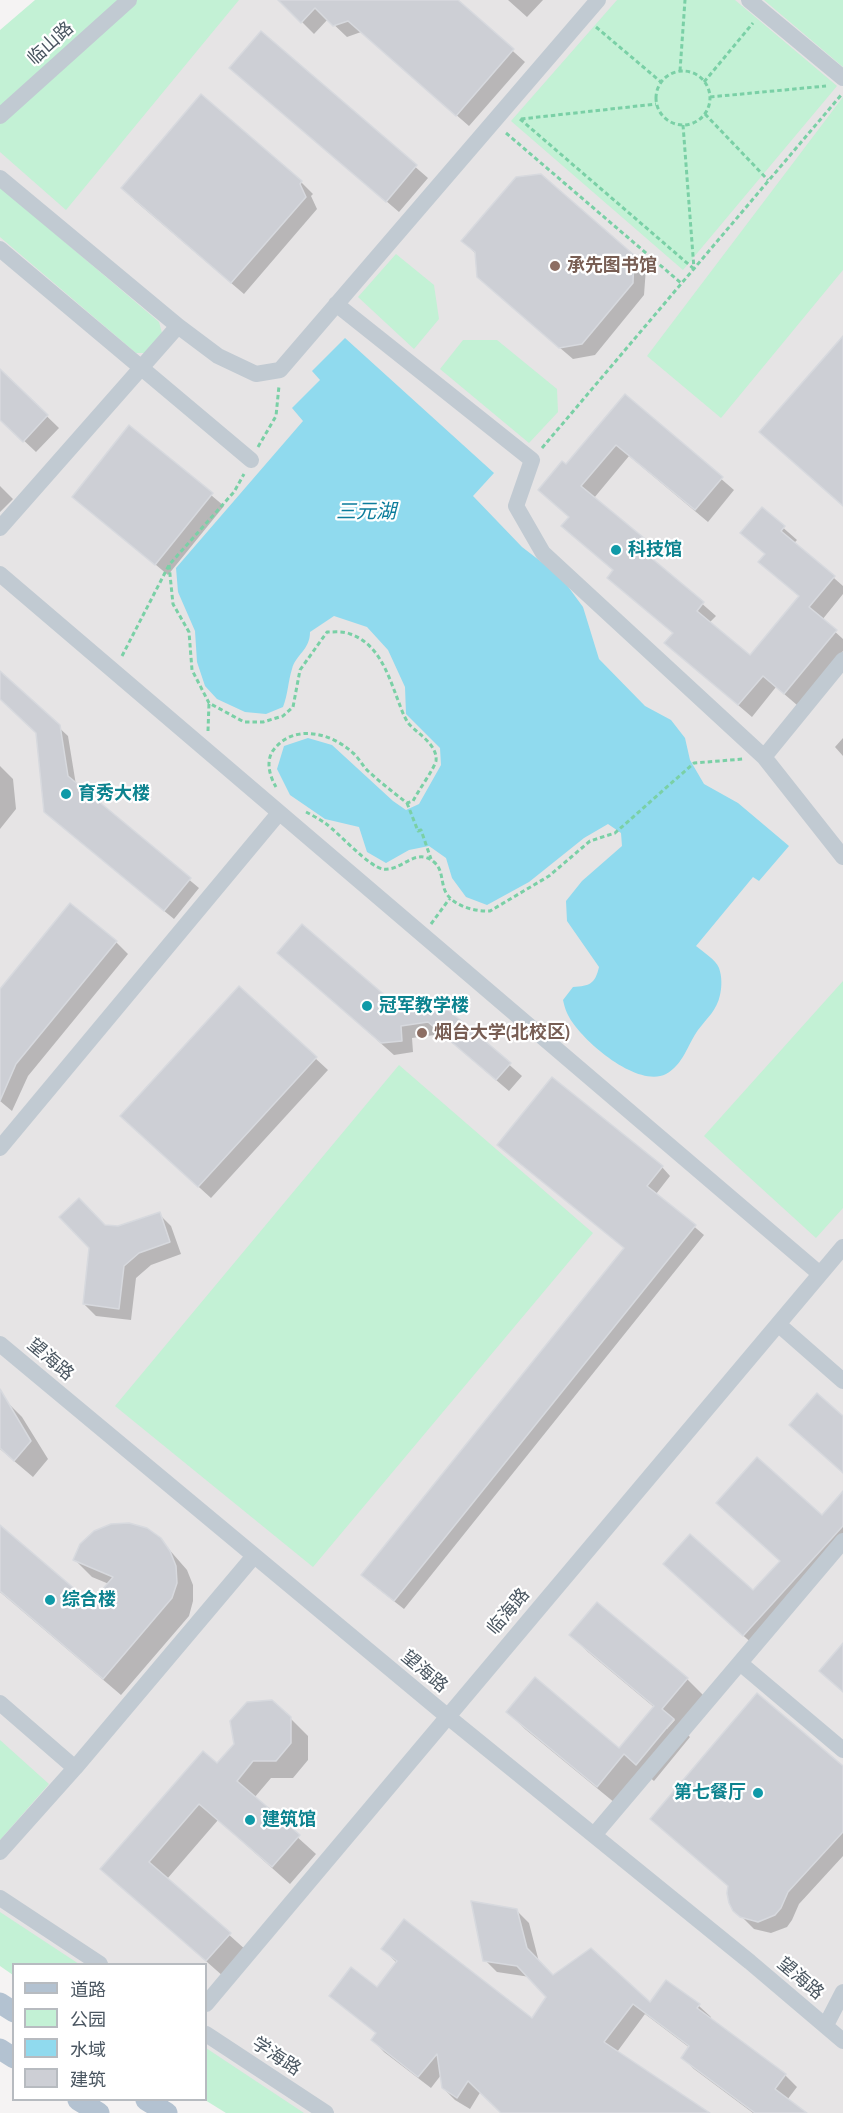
<!DOCTYPE html>
<meta charset="utf-8">
<style>
body{margin:0}
#map{position:relative;width:843px;height:2113px;overflow:hidden;background:#f5f3f3;font-family:"Archivo Narrow","Noto Sans SC",sans-serif}
canvas{display:block}
.legend{position:absolute;left:12px;top:1963px;width:195px;height:138px;box-sizing:border-box;background:#fff;border:2px solid #b7bbc0;margin:0;padding:8px 10px;list-style:none;font-size:18px;color:#4a5661}
.legend li{display:flex;align-items:center;gap:12px;height:30px}
.legend b{width:30px;border:2px solid #b7bbc0}
</style>
<div id="map">
<canvas width="843" height="2113"></canvas>
<ul class="legend">
<li><b style="height:8px;background:#b3c2d1"></b>道路</li>
<li><b style="height:16px;background:#c3f1d5"></b>公园</li>
<li><b style="height:16px;background:#90daee"></b>水域</li>
<li><b style="height:16px;background:#cdcfd5"></b>建筑</li>
</ul>
</div>
<script>
const c = document.querySelector('canvas').getContext('2d');
c.lineJoin = 'round';
function paint(path, color) { c.fillStyle = color; c.fill(path, 'evenodd'); }
function trace(path, color, width, dash) { c.strokeStyle = color; c.lineWidth = width; c.lineCap = dash ? 'butt' : 'round'; c.setLineDash(dash || []); c.stroke(path); }
function write(font, color, halo, rows, align = 'center') {
  c.font = font + ' "Archivo Narrow","Noto Sans SC",sans-serif'; c.lineWidth = 4.5; c.setLineDash([]); c.textBaseline = 'middle'; c.strokeStyle = halo; c.fillStyle = color; for (const [text, x, y, turn = 0] of rows) {
    c.save(); c.translate(x, y); c.rotate((+turn || 0) * Math.PI / 180); c.textAlign = isNaN(turn) ? turn : align; if (halo) c.strokeText(text, 0, 0); c.fillText(text, 0, 0); c.restore();
  }
}
paint(new Path2D(`
 M103,0H843V2113H245L206,2088V1964H15L0,1955V111Z`), '#e6e4e5');
paint(new Path2D(`
 M35,0H239L66,210L0,152V30Z
 M617,0H735L837,86L683,270L511,121Z
 M764,0H843V67Z
 M843,97V270L721,418L647,356Z
 M0,187L159,322L162,333L146,353H136L0,237Z
 M396,254L434,285L439,319L414,349L358,297Z
 M463,340H497L557,389L558,412L529,443L440,369Z
 M843,981V1208L816,1238L704,1136Z
 M399,1065L593,1233L313,1567L115,1406Z
 M0,1740L49,1784L0,1840Z
 M0,1912L79,1964H14L13,1975L0,1966Z
 M206,2048L304,2113H226L205,2100Z`), '#c3f1d5');
paint(new Path2D(`
 M345,338L494,473L473,496L522,547L561,577L583,607L599,659L645,706L671,720L685,738L690,760L704,784L738,803L789,846L759,881L753,877L696,946C703,952 716,960 719,968C722,976 722,987 720,995C717,1010 707,1018 698,1030C688,1044 683,1065 666,1074C637,1089 578,1038 567,1013C565,1009 564,1004 563,1000L573,987C590,986 595,984 599,967L567,921L566,901L582,881L622,846L621,833L608,824L584,838L529,882L487,905L466,897L452,878L446,858L429,846L409,850L386,863L367,852L359,827L325,819L290,795L277,769L284,746L308,738L332,745L393,801L406,810L419,804L441,765L440,748L406,714L405,687L388,650L367,627L334,616L310,632C310,650 296,654 292,669C288,682 288,694 283,707L266,714L245,712L217,699L205,686L197,662L195,631L178,592L176,568L303,421L292,408L320,380L312,371Z`), '#90daee');
paint(new Path2D(`
 M280,0H456L525,62L469,126L361,32L347,37L328,19L314,34Z
 M508,0H543L527,17Z
 M261,33L428,178L399,212L231,68Z
 M201,96L301,182L313,194L311,196L317,209L244,294L134,200Z
 M463,241L633,256L646,268L644,295L595,355L573,359L491,289L475,253Z
 M0,371L59,428L36,452L0,418Z
 M625,396L734,490L708,522L629,456L594,498L655,552L650,558L716,616L709,623L750,657L800,597L760,562L766,555L742,533L762,509L797,540L794,543L843,586V594L822,620L843,639V651L797,705L776,687L752,717L666,643L674,634L609,578L614,571L563,526L570,518L540,490L566,466Z
 M130,427L224,506L168,575L74,496Z
 M0,486L13,499L0,512Z
 M0,673L68,736L76,785L199,888L174,919L55,821L38,733L0,698Z
 M843,738V756L835,747Z
 M0,766L13,779L16,809L0,829Z
 M116,942L128,954L28,1076L12,1111L0,1101V992Z
 M279,953L401,1012L439,1003L522,1076L509,1091L442,1034L412,1038L413,1052L394,1055Z
 M239,988L328,1070L211,1198L134,1128Z
 M508,1154L662,1167L670,1176L656,1194L704,1235L404,1609L372,1584L625,1248Z
 M159,1214L171,1226L181,1254L151,1265L136,1278L131,1320L96,1316L84,1304L91,1248L105,1226L118,1228Z
 M0,1395L22,1417L48,1459L33,1477L0,1449Z
 M843,1493V1550L756,1647L677,1576L753,1592Z
 M0,1527L92,1605L109,1584L92,1577L75,1560L160,1539L187,1570L193,1585V1601L189,1616L121,1695L0,1592Z
 M597,1604L687,1679L704,1696L679,1727L690,1737L654,1781L642,1771L615,1803L525,1729L508,1712L620,1750L655,1708L588,1652L571,1635ZM673,1718L675,1720L667,1729L665,1728Z
 M290,1718L308,1736V1760L293,1778H271L254,1798L316,1854L290,1884L218,1820L167,1879L247,1951L224,1977L102,1869L218,1765Z
 M843,1768V1856L799,1904L792,1920L787,1927L771,1933L754,1929L735,1910Z
 M517,1911L529,1923L539,1962L553,1976L650,2004L699,2006L711,2017L710,2020L785,2075L797,2087L787,2100L805,2113H753L694,2069L683,2058L690,2048L645,2014L617,2052L707,2113H503L481,2091L470,2109L455,2100L443,2088L441,2075L431,2088L384,2052L373,2040L377,2034L331,1996L377,1989L397,1963L383,1949L533,2020L548,1997L530,1977L497,1972L485,1960Z`), '#0003');
const building = new Path2D(`
 M278,0H458L514,49L456,116L348,21L333,26L315,8L301,23Z
 M261,31L417,165L386,202L229,68Z
 M201,94L302,181L300,184L306,197L231,283L121,188Z
 M541,174L634,255L633,283L582,344L559,348L477,277L475,252L461,241L516,177Z
 M843,336V506L759,432Z
 M0,369L48,415L23,442L0,420Z
 M625,394L723,477L695,510L616,445L581,486L644,538L637,546L704,602L697,611L750,655L799,596L758,562L765,554L740,533L762,507L785,526L781,531L835,576L809,607L837,630L784,694L763,676L738,705L664,643L673,633L607,578L613,570L561,526L569,517L538,490L562,461L566,464Z
 M129,425L213,493L155,565L72,497Z
 M0,671L60,725L68,776L191,878L164,911L44,812L36,733L0,699Z
 M70,903L117,941L16,1064L0,1101V989Z
 M302,924L402,1010L439,1002L511,1063L496,1080L428,1022L401,1026L402,1041L381,1043L277,953Z
 M239,986L317,1057L198,1187L120,1116Z
 M552,1077L663,1166L647,1186L696,1225L394,1601L361,1575L624,1248L497,1145Z
 M79,1198L105,1225L118,1226L160,1212L170,1242L139,1253L124,1266L119,1309L83,1304L89,1248L59,1217Z
 M0,1389L31,1441L14,1461L0,1448Z
 M817,1393L843,1416V1473L789,1425Z
 M757,1457L822,1515L843,1491V1526L743,1636L663,1564L690,1534L753,1590L780,1561L716,1503Z
 M129,1523L147,1528L161,1538L170,1551L176,1566L177,1583L172,1598L103,1679L0,1591V1525L91,1603L113,1577L73,1560L80,1544L94,1531L111,1524Z
 M597,1602L688,1678L662,1709L674,1719L636,1765L624,1754L597,1787L506,1712L535,1677L619,1748L654,1706L569,1635Z
 M843,1643V1692L819,1671Z
 M757,1693L843,1766V1832L788,1892L781,1908L775,1915L758,1922L740,1917L733,1911L729,1903L727,1893L728,1886L650,1819Z
 M272,1700L291,1717V1743L276,1761H253L237,1781L300,1835L272,1867L199,1804L149,1862L231,1933L206,1961L100,1869L203,1751L217,1763L234,1744L230,1721L247,1702Z
 M471,1901L517,1909L527,1948L553,1975L591,1948L650,2002L666,1980L700,2004L697,2008L786,2074L775,2089L807,2113H755L681,2058L689,2046L633,2004L604,2042L710,2113H501L468,2081L457,2098L442,2088L437,2054L418,2077L371,2040L376,2033L329,1996L351,1967L377,1987L397,1961L381,1949L404,1919L532,2018L546,1997L517,1966L483,1961Z`);
paint(building, '#cdcfd5');
trace(building, '#d7d9de', 1.5);
trace(new Path2D(`
 M596,27L661,82
 M680,71L685,0
 M656 98a27 27 0 1 1 54 0a27 27 0 1 1-54 0Z
 M704,82L753,23
 M710,97L826,86
 M705,114L768,180
 M520,119L694,269
 M521,119L656,104
 M683,125L694,269
 M506,133L681,283
 M258,447L276,416L279,386
 M542,448L842,94
 M169,565L173,604L189,632L192,670L209,703L244,722H263L283,716L293,707L300,670L327,632C334,632 344,631 350,634C377,643 387,671 396,695C400,705 403,716 409,724C418,734 438,745 436,761C434,769 418,791 413,801L407,803C394,793 380,782 368,771C362,765 359,758 353,753C333,734 296,723 275,748C265,759 269,775 276,787
 M122,656L169,565L234,492L244,474
 M208,731L209,703
 M407,803L418,831L421,830L431,859
 M306,812C312,815 319,819 325,823C339,833 369,867 383,869C402,872 415,846 434,862C442,869 441,878 444,888C449,905 474,912 490,911L549,876L590,841L615,833L694,763L743,759
 M431,924L450,898`), '#7ad0a6', 3, [4.5, 3]);
trace(new Path2D(`
 M749,0L843,78
 M0,116L129,0
 M0,178L178,326L218,356L256,374L280,370L598,0
 M0,249L251,460
 M336,304L532,460L516,506L543,553L764,757L843,660
 M0,528L178,326
 M0,574L820,1274
 M764,757L843,857
 M0,1148L279,813
 M778,1324L843,1381
 M0,1344L447,1716L750,1962L843,2041
 M740,1663L843,1750
 M0,1703L75,1768
 M594,1835L843,1541
 M0,1852L75,1768L254,1556
 M0,1898L100,1964
 M206,2004L843,1247
 M826,2025L843,1992
 M206,2034L326,2113`), '#c1cad2', 16);
trace(new Path2D(`
 M0,2003L14,2012
 M0,2049L14,2058
 M78,2100L99,2113
 M146,2100L167,2113`), '#b3c2d1', 21);
for (const [x, y, r, color] of [
 [555,266,6,"#8d6e63"],
 [616,550,6,"#0f9aa8"],
 [66,794,6,"#0f9aa8"],
 [367,1006,6,"#0f9aa8"],
 [422,1033,6,"#8d6e63"],
 [50,1600,6,"#0f9aa8"],
 [758,1793,6,"#0f9aa8"],
 [250,1820,6,"#0f9aa8"]
]) { const dot = new Path2D(); dot.arc(x, y, r, 0, 2 * Math.PI); c.fillStyle = color; c.fill(dot); trace(dot, '#fff', 2); }
write('18px', '#4a5661', '#fff', [
 ["临山路",51,44,-42],
 ["望海路",50,1360,40],
 ["临海路",509,1612,-50],
 ["望海路",424,1672,40],
 ["望海路",800,1979,40],
 ["学海路",276,2057,33]
]);
write('bold 18px', '#785e54', '#fff', [
 ["承先图书馆",567,266],
 ["烟台大学(北校区)",434,1033]
], 'left');
write('bold 18px', '#0d838f', '#fff', [
 ["科技馆",628,550],
 ["育秀大楼",78,794],
 ["冠军教学楼",379,1006],
 ["综合楼",62,1600],
 ["第七餐厅",746,1793,"right"],
 ["建筑馆",262,1820]
], 'left');
write('italic 20px', '#0c7c9b', '#fff', [
 ["三元湖",366,513]
]);
</script>
